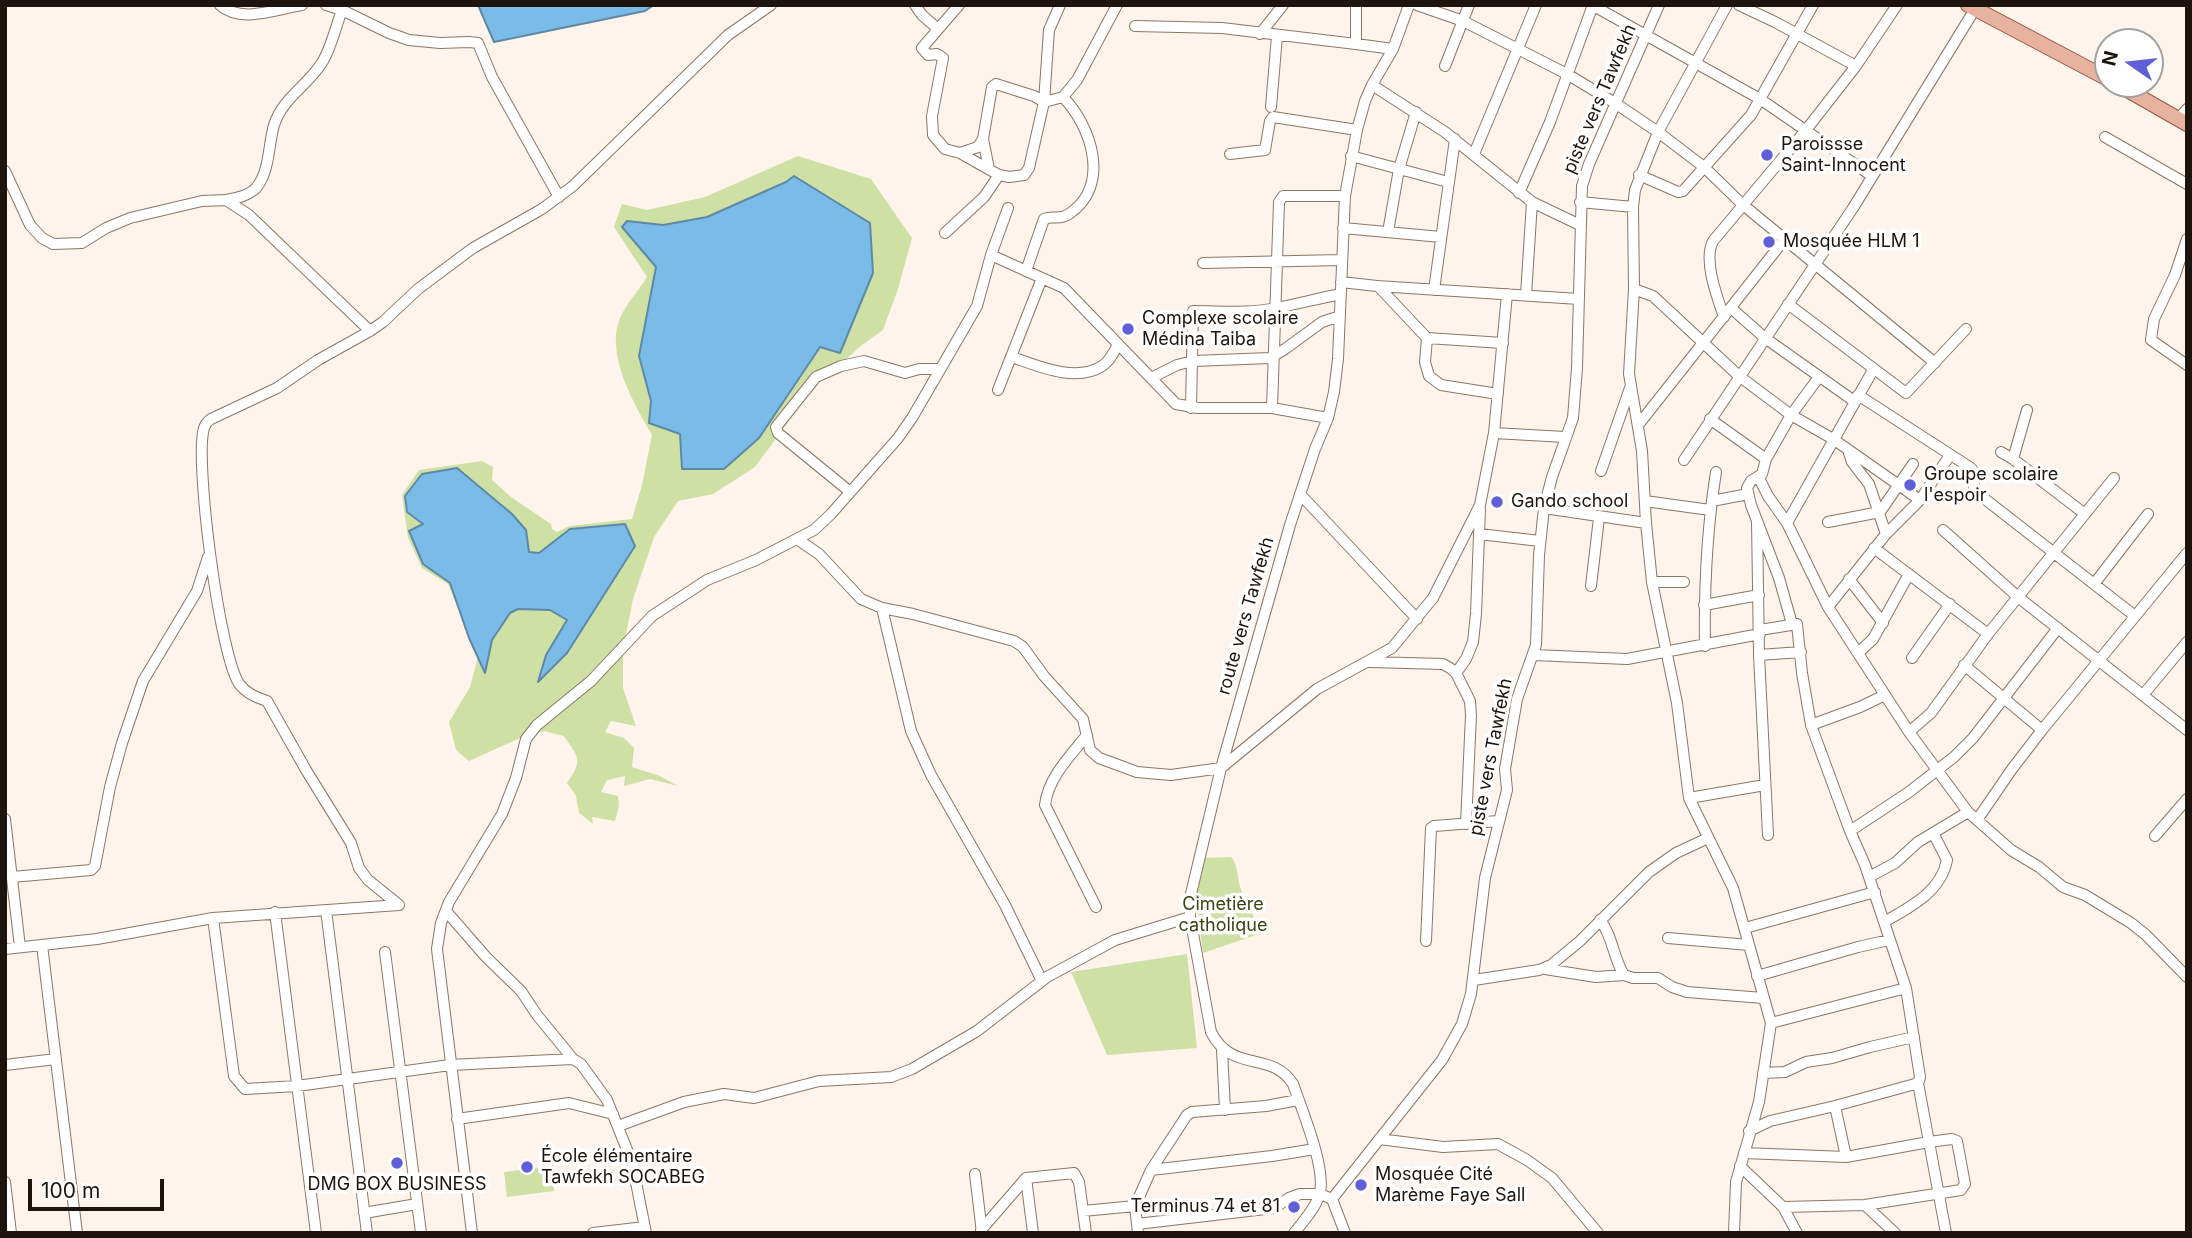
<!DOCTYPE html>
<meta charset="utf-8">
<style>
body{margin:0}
#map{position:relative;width:2192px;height:1238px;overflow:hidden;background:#fef4eb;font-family:Inter,sans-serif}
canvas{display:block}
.frame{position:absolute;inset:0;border:7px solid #1d150d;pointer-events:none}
.north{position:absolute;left:2094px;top:28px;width:70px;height:70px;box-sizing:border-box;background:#fff;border:2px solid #a5a19e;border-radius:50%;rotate:284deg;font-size:19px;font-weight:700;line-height:28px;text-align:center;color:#1d150d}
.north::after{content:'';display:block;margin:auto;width:24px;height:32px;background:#615fd8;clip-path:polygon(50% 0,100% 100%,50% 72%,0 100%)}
.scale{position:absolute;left:28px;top:1179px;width:136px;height:32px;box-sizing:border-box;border:4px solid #1d150d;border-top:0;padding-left:9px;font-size:21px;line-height:24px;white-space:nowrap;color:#1d150d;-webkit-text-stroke:5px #fff;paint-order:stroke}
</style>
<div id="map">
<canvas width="2192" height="1238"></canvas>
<div class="frame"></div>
<div class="north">N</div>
<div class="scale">100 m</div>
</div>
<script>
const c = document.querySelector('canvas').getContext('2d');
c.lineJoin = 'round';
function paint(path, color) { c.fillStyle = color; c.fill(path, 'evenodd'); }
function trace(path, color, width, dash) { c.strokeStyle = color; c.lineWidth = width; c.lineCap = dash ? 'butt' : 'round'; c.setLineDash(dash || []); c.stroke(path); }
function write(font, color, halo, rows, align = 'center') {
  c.font = font + ' Inter,sans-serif'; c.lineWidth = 7; c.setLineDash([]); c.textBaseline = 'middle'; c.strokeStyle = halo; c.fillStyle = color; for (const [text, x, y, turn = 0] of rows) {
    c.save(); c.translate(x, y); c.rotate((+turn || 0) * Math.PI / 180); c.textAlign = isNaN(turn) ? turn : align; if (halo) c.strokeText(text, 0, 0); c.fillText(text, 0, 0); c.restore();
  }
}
paint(new Path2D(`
 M798,156L871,179L912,238L898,289L883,330L862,345L814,387L755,467L713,494L678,501L654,537L633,599L623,649V688L636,726L611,721L605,732L624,738L634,748L632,767L660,776L678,786L650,779L624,786L625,776L607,780L601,792L618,796L619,806L615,821L592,817L593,824L579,813L576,796L567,783C583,760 579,758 564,736L544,731L520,738L469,761L456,750L449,722L470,687L478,657L448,584L422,568L408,538L402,495L419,470L482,461L493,467L492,480L511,497L551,524L552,529L557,532L569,526L632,519L642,485L652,435C634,404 605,354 620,318C626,304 639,290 647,277L614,227L622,204L647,210L705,197Z
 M1231,857C1239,866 1237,879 1241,890C1247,905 1255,919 1262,933L1203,953L1195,892L1204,858Z
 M1187,954L1197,1048L1107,1055L1071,972Z
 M552,1166L554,1191L507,1197L504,1172Z`), '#cfe0a5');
const water = new Path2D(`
 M478,5H654L645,11L494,42Z
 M794,176L870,223L873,273L840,353L820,347L759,438L724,469H682L680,434L649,423L651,401L639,356L656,267L622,227L627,221L663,225L707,217L786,182Z
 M457,468L512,514L526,530L529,552L539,553L570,529L625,524L635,546L567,653L538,682L546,655L567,620L550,610L518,609L510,613L492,640L485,673L469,638L450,583L423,564L409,531L423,524L407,512L405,496L422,474Z`);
paint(water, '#7abbe8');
trace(water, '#5e89a6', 2);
const minor = new Path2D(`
 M220,5C241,24 277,9 302,5
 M915,5L922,15L938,29
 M959,5L922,48L928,55L937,54L943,58L932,116L933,135L945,149L960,153L999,175L1009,177L1024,175L1029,168L1044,102L1063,97L1077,80L1117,5
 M1356,5V44L1393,49
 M1417,5L1463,21L1567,74L1615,103L1658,132L1704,167L1742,204L1935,363
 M1592,5L1760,99L1872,176
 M1727,5L1658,132L1635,190L1633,207L1634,289L1629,374L1642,451L1646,523L1652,582L1677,703L1689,798L1733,888L1771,1023L1759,1102L1736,1182L1734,1233
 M1739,5L1775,22L1856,66
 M342,10L389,33L409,40L440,43L469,42L478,43L492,77L559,197
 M1135,26L1222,28L1356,44
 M1260,34L1283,5
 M1445,66L1469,5
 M1372,85L1445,132L1532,202L1580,225
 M1271,107L1277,36
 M2179,118L2187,109
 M2105,137L2187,184
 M983,139L989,169
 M960,153L978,147L983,139L992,87L996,84L1034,96L1044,102L1049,30L1060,5
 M1230,154L1265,150L1270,121L1273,117L1357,130
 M1474,154L1536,5
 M1351,156L1448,182
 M5,171L30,225L42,238L53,244L82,243L106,228L130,218L202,201L226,200L249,215L370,331
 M1639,175L1678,192L1683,191L1751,115L1813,5
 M1519,193L1550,122L1593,5
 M226,200C237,198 248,196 256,188C270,171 268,146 274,125C283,97 309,85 323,61C332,45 336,26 342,10L326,5
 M1580,202L1633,207
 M1343,228L1441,237
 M1388,232L1399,169L1416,112
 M945,233L984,197L999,175
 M2187,239L2175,275L2154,319L2151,340L2187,365
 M991,255L1064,288L1176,404L1198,408H1272L1328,418
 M1203,263L1341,260
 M1026,271L1044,219C1054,215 1058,221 1069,214C1111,186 1092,127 1063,97
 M1341,282L1377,286L1579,299
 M1378,286L1427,338L1503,343
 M1634,289L1653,296L1739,376L1791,415L1833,439L1920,500
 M1434,290L1455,139
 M1526,295L1532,202
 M1788,304L1906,393L1966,329
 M1731,308L1765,338L1854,401
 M1724,317C1717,297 1703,260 1713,241L1806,130L1856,66L1897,5
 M1427,338L1425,362L1429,376L1441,385L1498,394
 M1012,357C1038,366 1076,383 1102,366C1110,361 1114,352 1118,344
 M1151,378L1177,365L1193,361L1270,358L1285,349L1322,322L1340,316
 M998,390L1042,278
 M1858,395L1971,468L1974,472V488L1981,496L2135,616
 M1191,408L1193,311C1221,311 1249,314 1276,308C1298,304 1319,298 1341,294
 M1272,408L1279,202L1283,196H1345
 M1710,419L1766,459
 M1639,424L1784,240
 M1494,433L1565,437
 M1848,450L1852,462L1869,484L1886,534
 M2001,452L2013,459L2085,514
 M2013,459L2027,410
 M1684,460L1853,208L1975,9
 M1601,471L1630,388
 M1759,478L1768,496L1787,523L1828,607L1909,732L1968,812L2011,850L2039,867L2063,887L2085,895L2131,923L2146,935L2187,977
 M849,491L778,433L776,427L816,377L841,366L864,361L905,373L919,369H940
 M1300,494L1417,619
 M1645,501L1710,510
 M1712,501L1748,494
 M1544,508L1646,523
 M1757,520L1759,655L1768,835
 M1828,522L1880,512L1913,464
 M1787,523L1873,370
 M1943,530L2018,597L2187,730
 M1479,534L1540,541
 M797,539L819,554L861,599L882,608L911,731L931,775L1005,905L1042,981
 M1874,548L1988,634
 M1849,579L1883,623
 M1652,582H1684
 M2094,584L2148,514
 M1591,586L1599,518
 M1704,605L1759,595
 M1828,607L1886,534L1920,500L1950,455
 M882,608L913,614L1014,641L1023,647L1044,676L1083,719L1090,750L1099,758L1137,772L1171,775L1221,768L1317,689L1392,648L1433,598L1480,505L1494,433L1507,294
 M1792,624L1779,578L1751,505L1747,488L1751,481L1762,474L1766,459L1791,415L1819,377
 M1705,646C1704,588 1707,529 1716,472
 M1858,653L1873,639L1909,574
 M1534,655L1627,659L1760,634
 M1759,655L1801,652
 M1912,658L1950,604
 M1370,662L1443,664L1450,668L1456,673L1470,701L1471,715L1466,824
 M1964,665L2042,730
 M1456,673L1466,659L1473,642L1476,614L1480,509
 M2143,695L2187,642
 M1811,725L1860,707L1885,695
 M1909,732L1931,713L1988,634L2114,478
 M1087,735C1070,756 1048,778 1045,805L1096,907
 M1689,798L1765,785
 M5,819L20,947
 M1977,820L2012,769L2042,730L2187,553
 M1850,831L1909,792L1954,757L1973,738L2058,628
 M2155,836L2187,799
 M12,877L91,870L95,866L110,787L122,743L143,681L197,591L208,557
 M1869,877L1895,863L1918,842L1968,812
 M326,910L367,1233
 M446,911L486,957L521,991L537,1015L573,1059L581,1064L607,1100L632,1162L646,1233
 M275,912L316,1233
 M213,918L234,1076L245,1089L297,1086L450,1065L573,1059
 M1600,920C1613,936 1613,958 1624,975
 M1884,922C1910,907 1941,892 1947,860L1933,833
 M1745,928L1875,892
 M1668,938L1749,945
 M1426,941L1431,828L1434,826L1498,821
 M42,945L77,1233
 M5,949L97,939L213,918L399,905L368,880L359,868L351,843L306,770L267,701C257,698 247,694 240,685C220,660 194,459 204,428C206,423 207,422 211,419L277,388L318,360L370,331L383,322L418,289L473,248L542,209L573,186L728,35L771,5
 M385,952L421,1233
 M1545,969L1596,977L1624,975L1633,978H1658L1672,987L1687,992L1763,998
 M1757,976L1858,947L1889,940
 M1474,980L1539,970L1551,965L1580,941L1649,872L1676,853L1708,838
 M1771,1023L1906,988
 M1222,1049L1225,1110
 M5,1065L56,1059
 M1763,1073L1785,1072L1806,1062L1832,1058L1870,1047L1914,1037
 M1918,1083L1946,1233
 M1835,1106L1846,1157
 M457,1119L569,1103L613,1114
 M618,1126L684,1102L724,1094L754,1098L819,1081L891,1077L912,1069L977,1031L1047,977L1115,940L1190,917
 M1749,1131L1770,1121L1835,1106L1915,1084L1919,1081L1920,1077L1906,988L1865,865L1850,831L1811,725L1802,673L1797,624L1760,630
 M1379,1139L1443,1147L1498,1144L1527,1160L1552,1178L1598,1233
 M1744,1153L1846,1157L1929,1142L1952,1139L1957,1141L1965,1184L1961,1190L1865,1205L1783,1207
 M1740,1166L1783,1207L1797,1233
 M1151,1170L1272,1156L1315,1149
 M975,1174L982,1233
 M1026,1178L1033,1233
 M5,1182L11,1233
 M1332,1199L1442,1060L1462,1024L1471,994L1485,878L1507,790L1505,769L1517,699L1536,645L1539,555L1544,508L1552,477L1573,418L1577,368L1582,186L1589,164L1659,5
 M1865,1205L1895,1233
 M1083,1211L1135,1206
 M364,1213L417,1204
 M1137,1224L1274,1208L1289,1198L1300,1194H1320L1332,1199L1345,1233
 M981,1230L1026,1178L1074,1173L1079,1182L1086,1233
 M472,1233L437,949L441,923L449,902L502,814L516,778L526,739L537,725L591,681L652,616L707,580L756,560L814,530L831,514L898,438L912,418L977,306L991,255L1008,208
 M593,1233L645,1227
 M1138,1233L1135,1206L1151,1170L1187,1115L1192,1112L1266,1106L1298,1100
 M1294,1233C1303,1222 1314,1210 1319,1196C1328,1172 1302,1110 1293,1084C1272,1050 1232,1074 1211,1032L1190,917V898L1221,768L1290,525L1315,449L1328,418L1334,392L1338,359L1345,196L1357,130L1365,101L1372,85L1393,49L1409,5`);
const major = new Path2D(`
 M1968,5L2108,79
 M2117,84L2187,124`);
trace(minor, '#8c7663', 12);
trace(major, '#975944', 16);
trace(minor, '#fff', 10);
trace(major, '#e8b2a1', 14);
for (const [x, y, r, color] of [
 [1767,155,7,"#615fd8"],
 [1769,242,7,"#615fd8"],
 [1128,329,7,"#615fd8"],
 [1910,485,7,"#615fd8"],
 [1497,502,7,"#615fd8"],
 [397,1163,7,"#615fd8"],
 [527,1167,7,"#615fd8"],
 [1361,1185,7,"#615fd8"],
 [1294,1207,7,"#615fd8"]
]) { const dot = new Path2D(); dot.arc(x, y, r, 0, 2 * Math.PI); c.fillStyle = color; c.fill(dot); trace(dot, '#fff', 2.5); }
write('18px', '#1d150d', '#fff', [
 ["piste vers Tawfekh",1600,99,-67],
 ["route vers Tawfekh",1246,616,-74],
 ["piste vers Tawfekh",1491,757,-79]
]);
write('18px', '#1d150d', '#fff', [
 ["Paroissse",1781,145],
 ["Saint-Innocent",1781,166],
 ["Mosquée HLM 1",1783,242],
 ["Complexe scolaire",1142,319],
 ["Médina Taiba",1142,340],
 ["Groupe scolaire",1924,475],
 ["l'espoir",1924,496],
 ["Gando school",1511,502],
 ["École élémentaire",541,1157],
 ["Tawfekh SOCABEG",541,1178],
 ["Mosquée Cité",1375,1175],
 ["Marème Faye Sall",1375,1196],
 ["DMG BOX BUSINESS",397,1185,"center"],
 ["Terminus 74 et 81",1280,1207,"right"]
], 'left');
write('18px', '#394412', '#fff', [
 ["Cimetière",1223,905],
 ["catholique",1223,926]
]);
</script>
